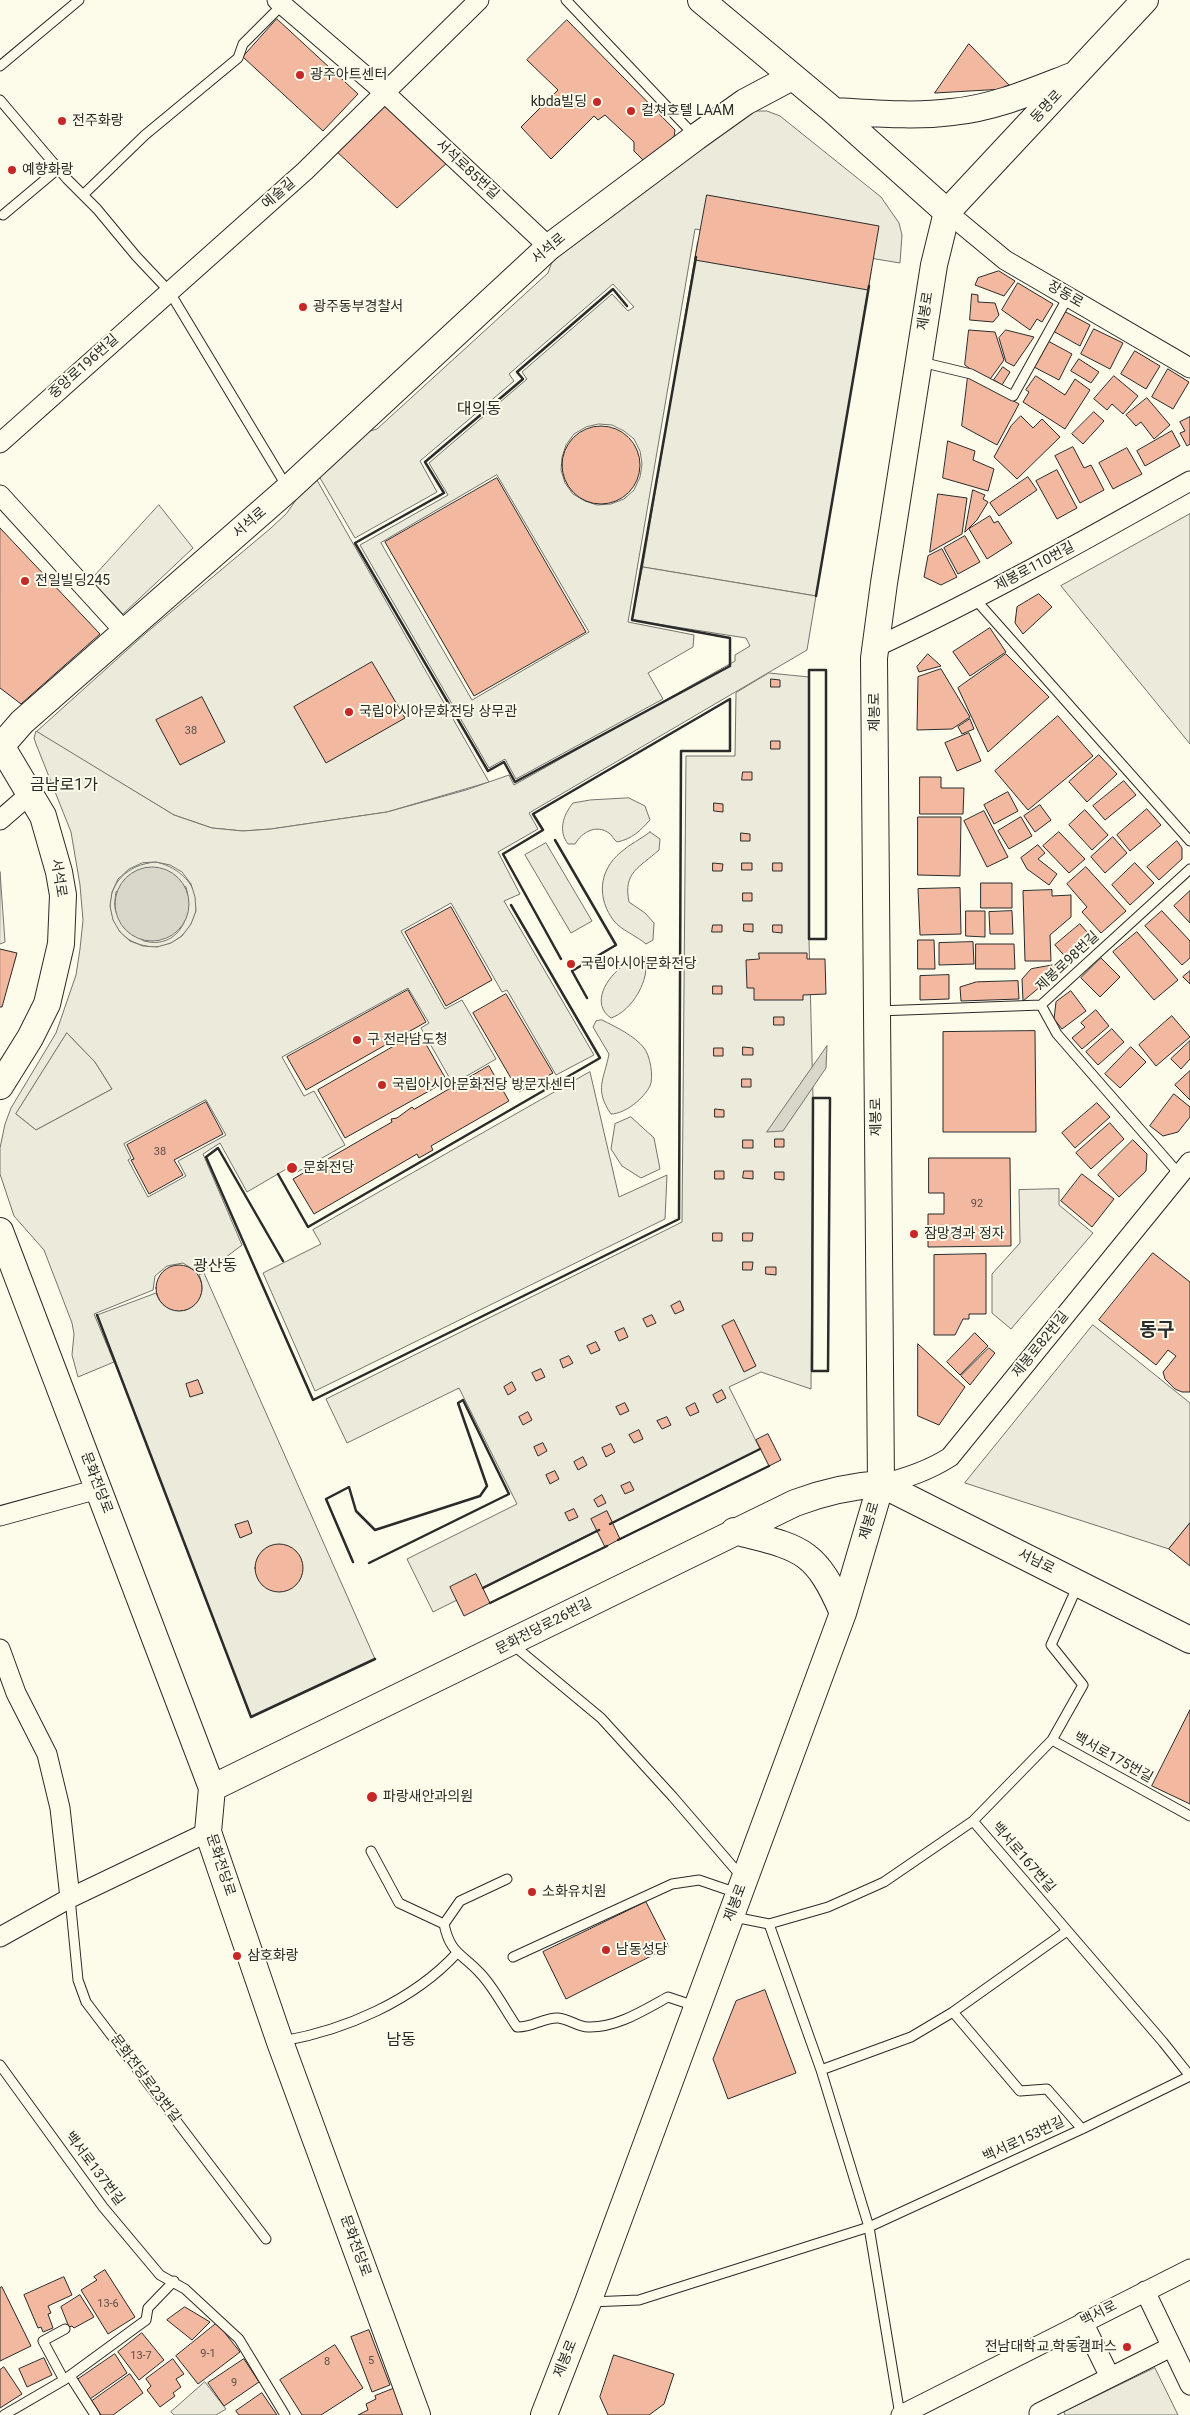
<!DOCTYPE html>
<meta charset="utf-8">
<style>
body{margin:0}
canvas{display:block;background:#fdfbea}
</style>
<canvas width="1190" height="2415"></canvas>
<script>
const c = document.querySelector('canvas').getContext('2d');
c.lineJoin = 'round';
function paint(path, color) { c.fillStyle = color; c.fill(path, 'evenodd'); }
function trace(path, color, width, dash) { c.strokeStyle = color; c.lineWidth = width; c.lineCap = dash ? 'butt' : 'round'; c.setLineDash(dash || []); c.stroke(path); }
function write(font, color, halo, rows, align = 'center') {
  c.font = font + ' Roboto,"Noto Sans KR",sans-serif'; c.lineWidth = 4; c.setLineDash([]); c.textBaseline = 'middle'; c.strokeStyle = halo; c.fillStyle = color; for (const [text, x, y, turn = 0] of rows) {
    c.save(); c.translate(x, y); c.rotate((+turn || 0) * Math.PI / 180); c.textAlign = isNaN(turn) ? turn : align; if (halo) c.strokeText(text, 0, 0); c.fillText(text, 0, 0); c.restore();
  }
}
const green = new Path2D(`
 M698,242L871,272L816,596L643,567Z
 M314,475L489,782L387,812L271,829L243,831L212,828L174,815L36,732L146,633L271,528L286,514Z
 M769,673L809,677V939L813,1098L811,1389L761,1372L729,1387L760,1449L433,1612L407,1559L517,1504L459,1388L347,1443L326,1399L682,1222L686,756H735L736,693Z
 M629,798L645,806L650,820C640,831 632,839 617,842C614,840 612,835 609,833C596,824 582,832 575,844H568C558,831 563,815 573,803L590,800Z
 M650,832L660,839L659,850C639,868 623,872 629,902L645,913L654,923L653,940L646,944C637,936 621,930 614,921C597,899 598,871 621,852C630,844 641,839 650,832Z
 M546,843L592,921L571,933L525,855Z
 M156,862C188,869 210,900 187,930C179,940 167,947 154,947C96,944 94,867 156,862ZM186,887C195,915 178,950 144,941C139,939 134,932 130,928C115,915 113,912 116,892Z
 M645,958C651,979 632,1011 611,1018C590,1004 607,977 623,966C629,961 638,960 645,958Z
 M602,1020C616,1027 635,1036 644,1048C650,1055 654,1077 650,1086C644,1098 625,1114 611,1114C594,1089 604,1080 609,1054L593,1027L596,1021Z
 M67,1033L95,1062L112,1089L36,1130L16,1114Z
 M631,1117L654,1138L660,1169L641,1178L622,1166L611,1149L615,1124Z
 M204,1273L375,1659L251,1717L97,1315L156,1293C161,1307 171,1312 186,1310C200,1303 206,1290 199,1275Z
 M1155,2368L1178,2415H1065L1064,2412Z
 M205,2382L226,2409L216,2415H174L171,2412Z`);
paint(green, '#ecebdb');
trace(green, '#74746e', 1);
const parking = new Path2D(`
 M757,111H767L780,116L881,197L899,223L902,235L900,263L695,229L628,622L694,635L693,647L648,673L663,699L516,779L505,759L489,768L360,545L448,495L429,463L527,379L522,372L612,294L628,311L634,307L613,284L509,374L514,381L420,461L437,492L355,538L316,471L360,434L377,429L548,273L553,259L748,113ZM599,424L612,425L624,431L634,439L640,451L642,464L640,477L634,490L624,499L611,504L597,505L585,501L573,494L565,483L561,470L562,457L566,445L574,434L586,427ZM497,475L589,632L472,700L381,543Z
 M159,505L193,548L123,614L91,580Z
 M1190,514V744L1061,586Z
 M643,567L816,596L807,650L529,813L538,829L498,852L520,894L504,901L594,1055L556,1075L507,990L502,992L451,903L401,931L445,1009L462,1000L496,1059L453,1084L421,1028L429,1023L408,988L282,1057L304,1096L314,1091L345,1145L292,1175L288,1168L247,1192L220,1143L203,1154L242,1245L217,1264L197,1272L183,1263L167,1266L155,1276L153,1290L94,1314L114,1362L78,1377L72,1355L74,1334L72,1323L44,1250L14,1216L0,1174V1148L5,1124L11,1108L56,1033L76,975L80,949L83,920L80,885L71,832L36,744L34,738L36,731L174,815L212,828L243,831L271,829L387,812L466,790L509,775L514,785L735,661V655L750,646L746,638L632,620ZM156,862L170,865L182,872L191,884L195,897L196,911L191,924L182,936L171,943L157,947L143,946L130,941L120,932L113,920L110,906L112,892L118,879L129,869L142,863ZM67,1033L95,1062L112,1089L36,1130L16,1114ZM206,1100L226,1135L178,1161L186,1176L148,1197L128,1160L131,1158L124,1144Z
 M0,872L5,942L0,944Z
 M590,1072L619,1197L667,1175L665,1219L315,1391L263,1273L321,1244L313,1230Z
 M1059,1189V1205L1093,1233L1011,1329L992,1313V1274L1020,1243L1019,1190Z
 M1093,1325L1190,1403V1523L1169,1549L965,1483Z`);
paint(parking, '#eceadb');
trace(parking, '#74746e', 1);
const water = new Path2D(`
 M115 904a37 37 0 1 1 74 0a37 37 0 1 1-74 0Z
 M827,1046L826,1068L783,1131L767,1132Z`);
paint(water, '#d8d7c9');
trace(water, '#74746e', 1);
const building = new Path2D(`
 M277,19L358,94L323,131L243,57Z
 M567,20L675,130L674,137L644,161L634,151V142L605,115L598,120L594,116L551,159L521,127L558,90L527,60Z
 M969,44L1010,86L1004,89L935,93Z
 M384,99L448,162L397,208L334,149Z
 M707,195L879,226L868,290L695,260Z
 M999,271L1015,281L1004,296L975,285L978,278Z
 M1018,283L1053,304L1042,322L1037,319L1030,330L1002,310Z
 M972,294L978,295V302L995,303L999,315L993,322L970,320Z
 M1064,311L1090,325L1080,346L1053,331Z
 M1094,329L1123,343L1110,369L1081,354Z
 M969,330L995,332L1004,360L988,382L965,365Z
 M1006,330L1034,337L1014,366L1006,362L999,338Z
 M1048,341L1072,354L1059,380L1034,367Z
 M1135,351L1160,366L1146,389L1121,374Z
 M1079,359L1099,372L1091,383L1071,371Z
 M1003,367L1010,372L1002,385L994,380Z
 M1168,369L1189,382L1173,409L1152,397Z
 M968,376L1019,404L997,445L962,426Z
 M1036,376L1065,395L1075,379L1090,390L1065,429L1023,402L1029,392L1026,390Z
 M1114,376L1138,396L1123,414L1112,404L1107,410L1094,399Z
 M1147,398L1170,425L1154,439L1141,422L1136,426L1126,415Z
 M1094,412L1104,421L1083,444L1072,434Z
 M1021,416L1033,428L1042,419L1060,437L1017,479L994,457L1011,426Z
 M1190,417V444L1187,446L1180,433L1185,431L1180,422Z
 M562 465a39 39 0 1 1 78 0a39 39 0 1 1-78 0Z
 M1172,431L1180,446L1145,466L1137,451Z
 M948,441L975,451L973,460L994,469L988,491L943,478Z
 M1073,447L1084,468L1091,465L1104,490L1080,503L1055,456Z
 M1127,448L1142,474L1113,489L1099,463Z
 M1057,470L1077,508L1057,519L1036,481Z
 M1028,477L1037,490L999,516L990,503Z
 M497,478L586,632L474,696L385,542Z
 M973,490L985,495L983,499L988,502L977,520L965,532Z
 M938,494L967,498L962,534L930,552Z
 M990,516L994,523L998,521L1012,543L987,559L969,529Z
 M0,528L100,634L21,704L0,688Z
 M965,536L980,562L958,574L944,548Z
 M942,549L957,577L941,585L924,577L928,556Z
 M1039,594L1052,607L1023,634L1015,623L1017,607Z
 M990,628L1006,652L970,676L953,652Z
 M928,654L941,666L919,672L917,667Z
 M1006,654L1049,697L988,752L958,688Z
 M372,662L405,718L326,763L294,707Z
 M941,669L970,717L952,729L917,730L918,677Z
 M771,679L780,680V687H771Z
 M202,697L225,742L180,765L156,720Z
 M1058,716L1093,756L1028,810L995,771Z
 M970,719L974,729L962,734L958,727Z
 M969,733L981,761L957,771L945,743Z
 M771,741H780V749H771Z
 M1099,755L1117,774L1087,802L1069,782Z
 M743,772H752V780H742Z
 M920,777H941V788H964L963,814H920Z
 M1124,781L1136,795L1105,820L1093,806Z
 M1008,792L1018,811L994,824L984,805Z
 M714,803L723,804V812L714,811Z
 M1040,805L1051,820L1035,832L1024,816Z
 M1147,809L1161,825L1130,851L1117,835Z
 M1085,810L1108,835L1092,850L1069,825Z
 M984,811L1008,857L987,867L964,821Z
 M918,817H961L960,876L918,875Z
 M1021,817L1032,836L1009,849L998,831Z
 M1059,832L1085,859L1069,873L1043,846Z
 M741,833L750,834V841H741Z
 M1113,837L1127,853L1105,873L1091,857Z
 M1177,841L1182,848V859L1159,880L1147,867Z
 M1038,845L1045,853L1038,859L1057,874L1049,885L1027,869L1021,858Z
 M713,863L723,864L722,871H713Z
 M742,863H752V870H742Z
 M773,863H782V871H773Z
 M1135,863L1154,883L1130,905L1112,885Z
 M1086,867L1126,911L1101,933L1082,912L1087,907L1067,884Z
 M981,883H1012V908H981Z
 M960,888L961,934L920,935L918,889Z
 M1052,890V896L1071,895V917L1050,935L1051,961H1025L1023,891Z
 M1190,891V923L1174,906Z
 M743,893H752V901H743Z
 M451,907L492,980L446,1006L405,932Z
 M966,911H985V937L966,936Z
 M1012,911L1013,934H990L989,912Z
 M1162,911L1190,941V958L1182,965L1145,926Z
 M744,924H753V932L744,931Z
 M1080,924L1094,940L1069,961L1055,945Z
 M713,925H722V932H712Z
 M773,925H782V933L773,932Z
 M1137,932L1178,980L1154,1000L1113,952Z
 M918,940H934L935,969H918Z
 M973,942L974,964L939,965V943Z
 M976,944H1014L1015,969H976Z
 M0,949L17,953L2,1007H0Z
 M759,953H807V959H825L826,994L803,995V1000H754V988H747L746,960L759,959Z
 M1101,958L1120,977L1100,997L1081,978Z
 M1054,965L1058,972L1023,1001L1022,979L1031,969Z
 M1190,971V984L1183,977Z
 M949,975V999L920,1000V976Z
 M1018,981L1019,999L961,1001L960,987L976,982Z
 M713,986H722V994H713Z
 M408,990L426,1022L306,1090L287,1057Z
 M1071,991L1086,1011L1062,1029L1054,1019L1056,1002Z
 M506,994L553,1073L519,1092L473,1013Z
 M1096,1010L1109,1026L1082,1049L1072,1038L1085,1027L1081,1023Z
 M1172,1016L1190,1037L1156,1066L1139,1045Z
 M774,1017H784V1025H774Z
 M1112,1029L1124,1042L1098,1065L1086,1052Z
 M1035,1031L1036,1132H943V1032Z
 M419,1032L447,1081L345,1138L318,1090Z
 M1190,1041V1059L1181,1069L1171,1059Z
 M743,1047L753,1048V1055H743Z
 M1131,1047L1146,1062L1120,1088L1105,1074Z
 M714,1048H723V1056H714Z
 M489,1066L509,1101L431,1146L433,1150L419,1158L417,1154L314,1214L293,1179L392,1122L391,1119L397,1118L412,1107L414,1109Z
 M1190,1071V1100L1175,1085Z
 M742,1079H751V1087H742Z
 M1174,1094L1190,1107V1117L1178,1132L1163,1136L1150,1126Z
 M206,1102L223,1134L174,1160L183,1175L149,1194L131,1160L134,1159L127,1145Z
 M1097,1103L1110,1117L1075,1148L1062,1133Z
 M715,1109L724,1110V1117H715Z
 M1110,1123L1124,1139L1091,1169L1076,1153Z
 M775,1139H784V1147H775Z
 M743,1140H753V1148H743Z
 M1133,1140L1147,1154L1146,1171L1119,1197L1098,1175Z
 M929,1158H1010L1011,1246L928,1247V1214H944V1193H929Z
 M715,1171H724V1179H715Z
 M744,1171H753V1179L743,1178Z
 M775,1172H784V1180L775,1179Z
 M1082,1174L1114,1199L1092,1227L1061,1201Z
 M713,1233H722V1241H713Z
 M743,1233H753L752,1241H743Z
 M1153,1253L1190,1282V1392H1182L1175,1389L1165,1379L1163,1372L1176,1356L1168,1350L1156,1365L1099,1320Z
 M986,1254V1314H969V1319H963L955,1335H934V1255Z
 M743,1262H753L752,1270H743Z
 M156 1288a23 23 0 1 1 46 0a23 23 0 1 1-46 0Z
 M766,1267H776V1275L766,1274Z
 M680,1301L684,1310L675,1314L671,1306Z
 M652,1315L656,1323L647,1327L643,1319Z
 M734,1320L756,1366L744,1372L722,1326Z
 M624,1328L628,1337L619,1341L615,1332Z
 M975,1333L988,1346L960,1375L947,1362Z
 M596,1342L600,1350L591,1354L587,1346Z
 M918,1344L965,1387L939,1425L918,1416Z
 M989,1348L995,1353L970,1385L961,1376Z
 M569,1356L573,1363L563,1368L560,1360Z
 M541,1369L545,1377L536,1381L532,1373Z
 M198,1380L203,1393L190,1397L186,1384Z
 M512,1382L516,1390L508,1395L504,1387Z
 M722,1390L726,1398L717,1403L713,1395Z
 M625,1403L629,1411L620,1415L616,1407Z
 M695,1403L699,1412L690,1416L686,1408Z
 M528,1412L532,1420L523,1425L519,1417Z
 M667,1417L671,1425L662,1429L657,1421Z
 M639,1430L643,1439L634,1443L629,1435Z
 M768,1434L781,1460L769,1466L756,1440Z
 M543,1443L547,1451L538,1456L534,1447Z
 M611,1444L615,1452L606,1457L602,1448Z
 M583,1457L587,1465L578,1470L574,1462Z
 M555,1471L559,1479L550,1484L546,1475Z
 M630,1482L634,1490L625,1494L621,1486Z
 M602,1495L606,1503L598,1507L594,1500Z
 M574,1509L578,1517L569,1521L565,1513Z
 M607,1511L620,1539L605,1547L591,1519Z
 M248,1521L252,1533L240,1538L235,1525Z
 M1190,1523V1566L1169,1549Z
 M255 1568a24 24 0 1 1 48 0a24 24 0 1 1-48 0Z
 M476,1574L490,1603L464,1616L450,1587Z
 M1190,1710V1804L1152,1786Z
 M646,1902L669,1947L566,1999L543,1952Z
 M765,1990L796,2073L728,2099L713,2059L736,2001Z
 M105,2270L135,2317L108,2334L81,2290L97,2280L94,2277Z
 M64,2277L72,2295L48,2306L51,2313L48,2314L53,2328L43,2332L41,2327L38,2328L24,2295Z
 M2,2287L31,2346L0,2361V2288Z
 M80,2295L94,2317L74,2328L72,2326L69,2327L61,2307Z
 M185,2307L210,2322L192,2340L167,2320Z
 M217,2323L240,2352L198,2384L176,2356Z
 M369,2330L390,2385L372,2392L351,2337Z
 M142,2333L164,2360L139,2380L118,2352Z
 M335,2345L363,2388L321,2415H302L280,2380Z
 M115,2354L127,2373L90,2399L77,2380Z
 M614,2355L674,2374L664,2404L649,2415H608L600,2397Z
 M44,2358L52,2375L27,2387L19,2369Z
 M173,2359L184,2374L176,2379L181,2387L173,2393L175,2396L160,2407L147,2390L151,2386L146,2379Z
 M244,2359L259,2382L224,2406L208,2383Z
 M4,2367L22,2394L0,2408V2370Z
 M130,2374L143,2393L113,2415H101L92,2401Z
 M395,2388L404,2415H358L368,2410L366,2404L376,2399L375,2396Z
 M262,2393L277,2415H239L236,2411Z`);
paint(building, '#f2b8a0');
trace(building, '#2b2b2b', 1);
const lane = new Path2D(`
 M566,0L694,135
 M0,66L79,0
 M0,100L67,179L97,209L136,256L169,291L287,487
 M83,195L145,135L238,58L243,44L282,5
 M3,215L59,168
 M921,362L971,374L1013,396L1068,297
 M975,599L1190,841
 M1041,1005L1057,1034L1180,1175
 M878,1011L1041,1005L1190,869
 M512,1644L601,1718L673,1797L741,1876
 M1052,1740L1190,1816
 M973,1821L1163,2042L1190,2076
 M371,1851L399,1903L444,1924
 M507,1879L460,1901L444,1924C450,1953 461,1953 479,1972C494,1987 505,2010 517,2027C531,2028 545,2017 558,2018C569,2019 578,2027 588,2027C617,2028 644,2010 668,1997L695,2006
 M70,1898L78,1980L86,2002L266,2239
 M734,1917L769,1924L828,1907L884,1882L973,1821L1052,1740L1083,1685L1051,1645L1078,1585
 M769,1924L821,2070L869,2227L900,2415
 M513,1957L672,1884L699,1880L737,1893
 M953,2012L1020,2091L1047,2089L1082,2129
 M283,2041C345,2030 413,2001 457,1953
 M0,2065L103,2207L160,2275L185,2289L239,2339L285,2415
 M821,2070L911,2037L953,2012L1067,1931
 M590,2302L639,2300L869,2227L1082,2129L1190,2076
 M65,2329L43,2341L64,2380L146,2320L148,2308L174,2281
 M70,2376L95,2415
 M4,2415L64,2380`);
const street = new Path2D(`
 M277,0L385,93L549,247
 M947,212L1005,260L1190,368
 M0,443L305,171L479,0
 M0,495L125,632
 M876,647C984,597 1087,539 1190,481
 M0,820L30,794
 M881,1484C907,1478 928,1471 950,1457L1190,1162
 M0,1516L98,1489
 M0,1649L16,1693L47,1754L60,1808L70,1898
 M0,1937L70,1898L208,1832
 M1145,2291L1190,2385
 M1083,2322L1110,2377
 M901,2415L1190,2269
 M1040,2415L1039,2413L1171,2347`);
const secondary = new Path2D(`
 M701,0L834,111L947,212
 M834,111C873,113 913,117 952,112C994,108 1033,91 1072,76
 M0,744L43,816L59,872L63,895L61,944L47,1004L30,1038L0,1086
 M2,745L22,722L288,489L549,247L696,137L745,102L792,77
 M0,1231L212,1788L208,1832L280,2042L417,2415
 M881,1484L1190,1640
 M734,1531C799,1548 815,1547 843,1613
 M212,1788L795,1503C824,1492 849,1486 881,1484
 M544,2415L588,2302L843,1613L881,1484L874,658L884,583L934,265L947,212L1145,0`);
trace(lane, '#2b2b2b', 11);
trace(street, '#2b2b2b', 21);
trace(secondary, '#2b2b2b', 28);
trace(lane, '#fdfbea', 9);
trace(street, '#fdfbea', 19);
trace(secondary, '#fdfbea', 26);
trace(new Path2D(`
 M627,306L613,289L517,372L523,379L425,462L444,493L355,543L488,771L504,762L515,782L730,666V638L632,620L696,257
 M816,596L869,286
 M809,670H826V939H809Z
 M555,840L616,945L572,971L587,998
 M813,1098H830L828,1371H812Z
 M278,1174L308,1227L600,1058L511,905
 M283,1261L218,1148L206,1157L313,1400L679,1219L681,751H730V699L533,814L543,830L503,854L561,959
 M97,1315L251,1717L375,1659
 M610,1524L760,1449
 M618,1540L769,1466
 M353,1562L326,1499L349,1487L356,1511L375,1530L480,1496L487,1486L458,1403L463,1400L509,1494L369,1563
 M483,1588L599,1530
 M490,1603L607,1546`), '#2b2b2b', 2.5);
for (const [x, y, r, color] of [
 [300,75,5,"#c62828"],
 [597,102,5,"#c62828"],
 [631,111,5,"#c62828"],
 [62,121,5,"#c62828"],
 [12,170,5,"#c62828"],
 [303,307,5,"#c62828"],
 [25,581,5,"#c62828"],
 [349,712,5,"#c62828"],
 [571,964,5,"#c62828"],
 [357,1040,5,"#c62828"],
 [382,1085,5,"#c62828"],
 [292,1168,6,"#c62828"],
 [914,1234,5,"#c62828"],
 [372,1797,6,"#c62828"],
 [532,1892,5,"#c62828"],
 [606,1950,5,"#c62828"],
 [237,1956,5,"#c62828"],
 [1127,2347,5,"#c62828"]
]) { const dot = new Path2D(); dot.arc(x, y, r, 0, 2 * Math.PI); c.fillStyle = color; c.fill(dot); trace(dot, '#fdfbea', 2); }
write('11px', '#5d4e48', null, [
 ["38",191,731],
 ["38",160,1152],
 ["92",977,1204],
 ["13-6",108,2304],
 ["9-1",208,2354],
 ["13-7",141,2356],
 ["5",371,2361],
 ["8",327,2362],
 ["9",234,2383]
]);
write('14px', '#2b2b2b', '#fdfbea', [
 ["광주아트센터",310,75],
 ["kbda빌딩",587,102,"right"],
 ["컬쳐호텔 LAAM",641,111],
 ["전주화랑",72,121],
 ["예향화랑",22,170],
 ["광주동부경찰서",313,307],
 ["전일빌딩245",35,581],
 ["국립아시아문화전당 상무관",359,712],
 ["국립아시아문화전당",581,964],
 ["구 전라남도청",367,1040],
 ["국립아시아문화전당 방문자센터",392,1085],
 ["문화전당",303,1168],
 ["잠망경과 정자",924,1234],
 ["파랑새안과의원",383,1797],
 ["소화유치원",542,1892],
 ["남동성당",616,1950],
 ["삼호화랑",247,1956],
 ["전남대학교 학동캠퍼스",1117,2347,"right"]
], 'left');
write('14px', '#2b2b2b', '#fdfbea', [
 ["동명로",1047,107,-47],
 ["서석로85번길",467,170,43],
 ["예술길",279,194,-41],
 ["서석로",549,249,-40],
 ["장동로",1065,295,30],
 ["제봉로",926,311,-81],
 ["중앙로196번길",84,367,-42],
 ["서석로",250,523,-41],
 ["제봉로110번길",1035,567,-28],
 ["제봉로",875,712,-90],
 ["서석로",58,878,81],
 ["제봉로98번길",1068,962,-43],
 ["제봉로",877,1117,-91],
 ["제봉로82번길",1041,1345,-51],
 ["문화전당로",96,1483,69],
 ["제봉로",870,1521,-74],
 ["서남로",1036,1562,26],
 ["문화전당로26번길",544,1627,-27],
 ["백서로175번길",1113,1758,29],
 ["백서로167번길",1023,1858,49],
 ["문화전당로",220,1865,72],
 ["제봉로",736,1903,-69],
 ["문화전당로23번길",145,2079,53],
 ["백서로153번길",1024,2140,-25],
 ["백서로137번길",94,2169,53],
 ["문화전당로",355,2246,70],
 ["백서로",1099,2314,-27],
 ["제봉로",566,2359,-68]
]);
write('16px', '#2b2b2b', '#fdfbea', [
 ["대의동",479,410],
 ["금남로1가",64,786],
 ["광산동",215,1267],
 ["남동",401,2041]
]);
write('bold 19px', '#2b2b2b', '#fdfbea', [
 ["동구",1157,1331]
]);
</script>
